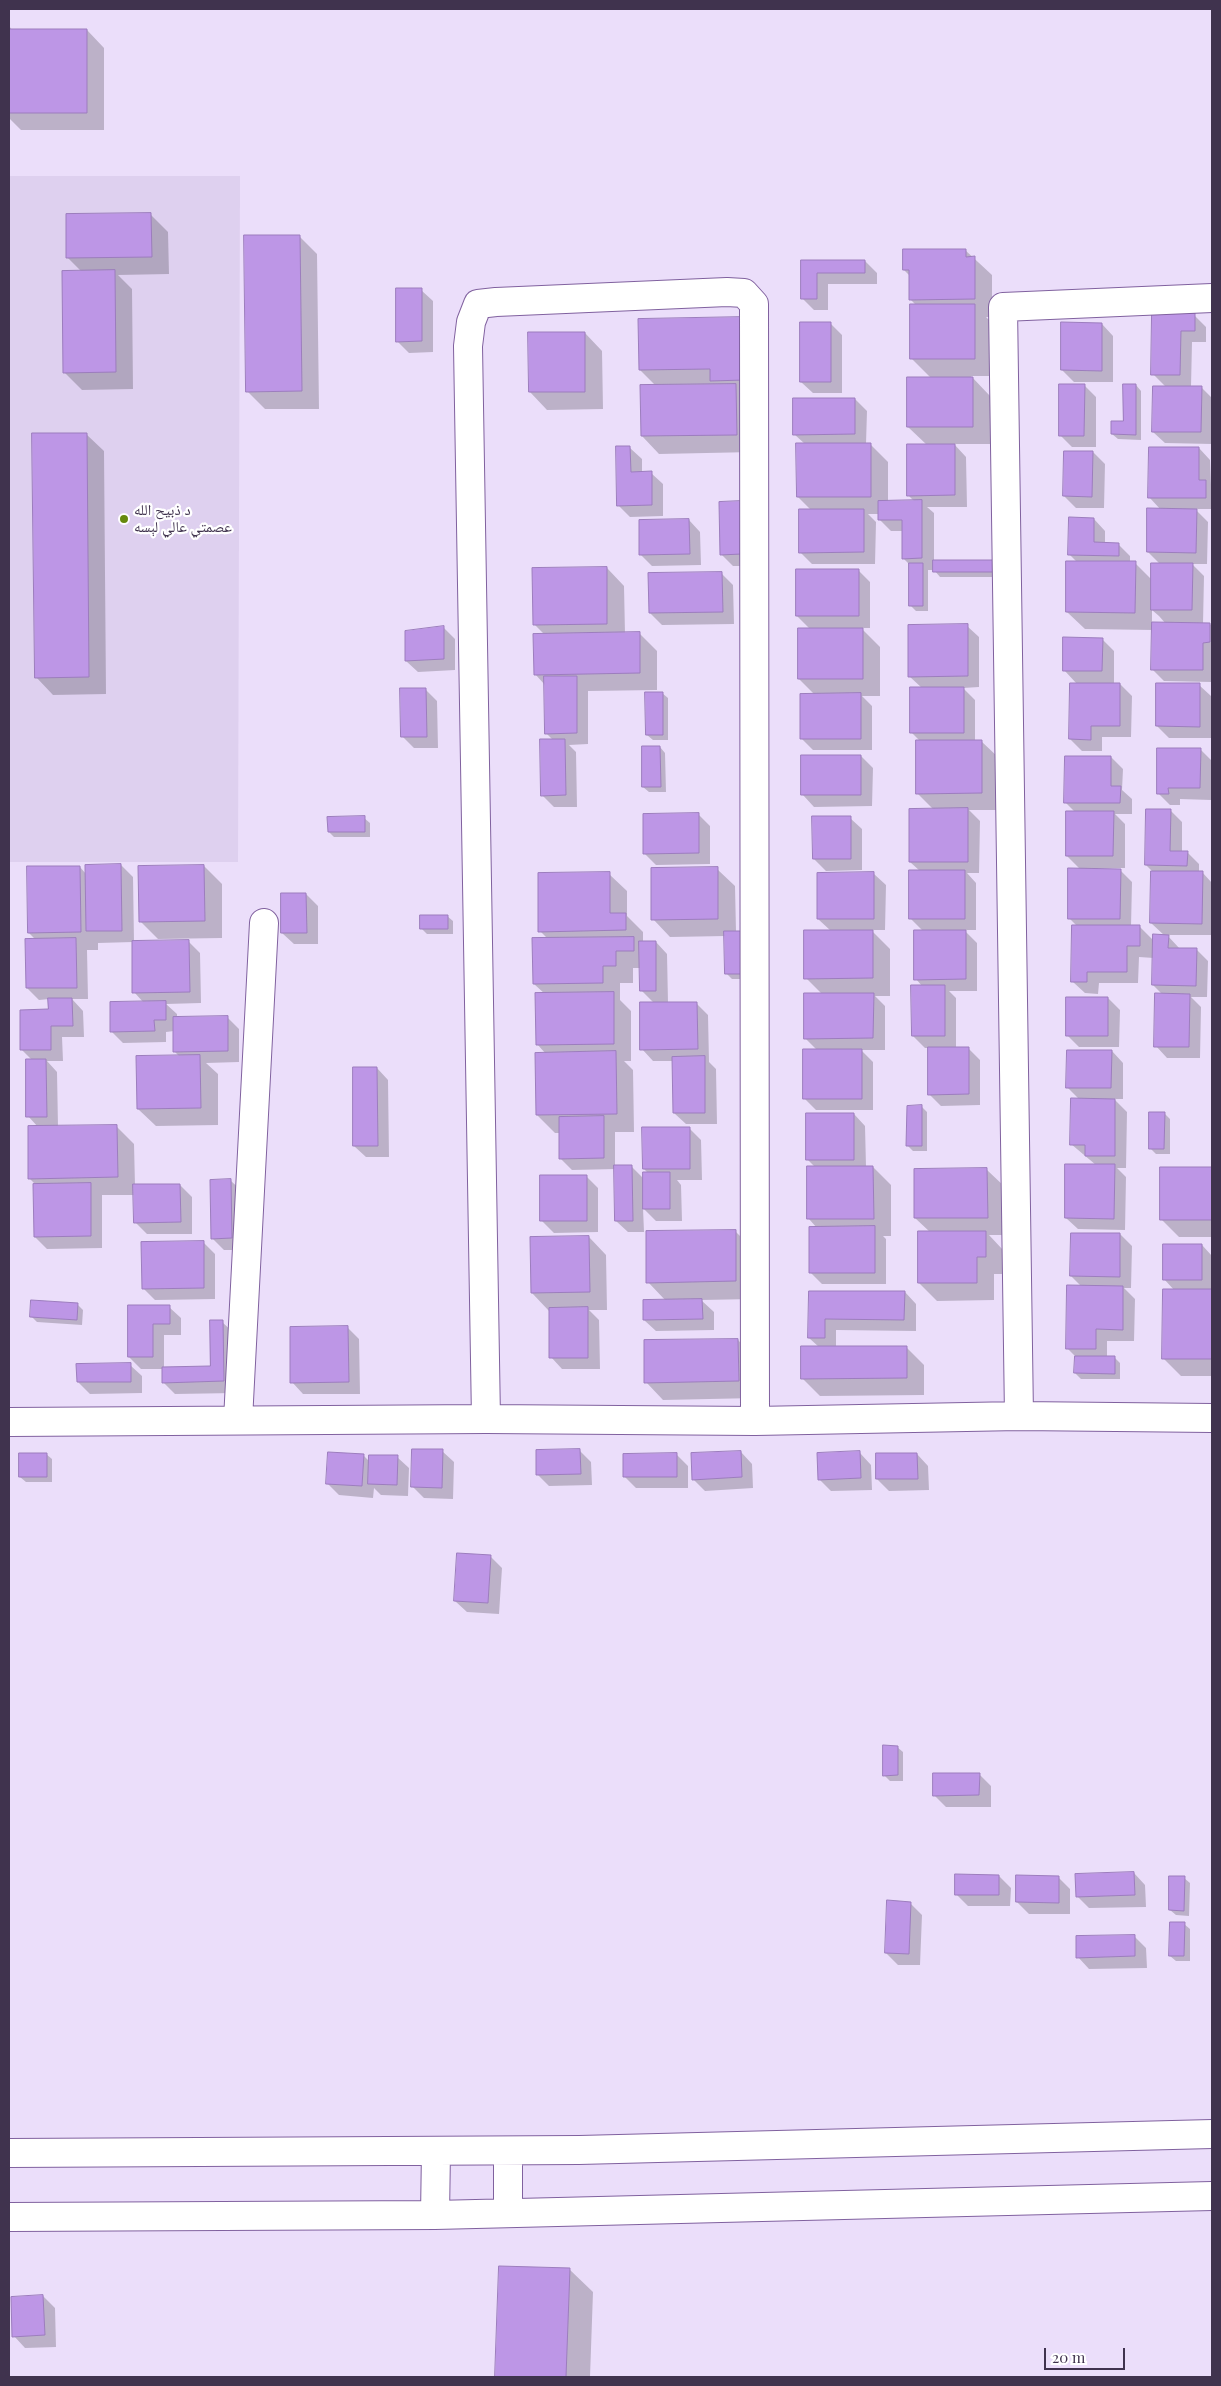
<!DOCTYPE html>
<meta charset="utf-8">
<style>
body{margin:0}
#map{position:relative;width:1221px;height:2386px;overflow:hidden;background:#ebdefa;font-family:"Playfair Display",serif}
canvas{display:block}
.frame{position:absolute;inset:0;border:10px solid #40334e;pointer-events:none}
.scale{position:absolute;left:1044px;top:2348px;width:81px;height:22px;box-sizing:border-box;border:2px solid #40334e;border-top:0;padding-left:6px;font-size:15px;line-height:18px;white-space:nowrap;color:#40334e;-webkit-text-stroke:4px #fff;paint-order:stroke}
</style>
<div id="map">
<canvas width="1221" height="2386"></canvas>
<div class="frame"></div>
<div class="scale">20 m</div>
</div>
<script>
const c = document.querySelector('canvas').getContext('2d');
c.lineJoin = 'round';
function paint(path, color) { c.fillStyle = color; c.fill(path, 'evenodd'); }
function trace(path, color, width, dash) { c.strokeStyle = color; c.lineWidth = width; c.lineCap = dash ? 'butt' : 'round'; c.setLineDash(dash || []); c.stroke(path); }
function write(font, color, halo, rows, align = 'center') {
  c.font = font + ' "Playfair Display","Noto Naskh Arabic",serif'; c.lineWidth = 4.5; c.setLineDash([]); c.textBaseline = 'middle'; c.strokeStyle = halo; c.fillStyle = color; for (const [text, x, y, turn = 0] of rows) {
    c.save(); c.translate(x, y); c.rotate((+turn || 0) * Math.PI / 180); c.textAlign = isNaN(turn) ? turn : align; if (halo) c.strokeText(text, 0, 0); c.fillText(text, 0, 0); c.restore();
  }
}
paint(new Path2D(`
 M9,176H240L238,862H9Z`), '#ded0ef');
paint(new Path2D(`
 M9,26L13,31L87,30L104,48V130H21L9,118Z
 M151,215L168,232L169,274L118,275L132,289L133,389L82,390L64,372L82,272L67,257Z
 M299,236L317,254L319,409H265L247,391Z
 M965,250L992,275V317H986L992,323V376H971L990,396V444H954L966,457L967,507H927L934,513V562L993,561L999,577H940L934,570H928V611H916L911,606L910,565L903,558V531H891L879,519V514H868L876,522L875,564H812L800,552L811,510L798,497L805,444L794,434L855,399L867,411L866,444H870L888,462V502H915L908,495L927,445L908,427L931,378L912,359L917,306L910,299V276L904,270Z
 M803,261H865L877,273V284H828V310H814L803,299Z
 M421,290L433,301V352L409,353L397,341Z
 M1154,314L1194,315L1206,327V342H1192L1191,387H1201L1212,398V444L1165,443L1153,432L1166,387L1153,374Z
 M744,318L754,452L659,454L642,436L656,386L640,370Z
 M830,323L842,335V393H813L801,382Z
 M1102,324L1113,336V382H1074L1062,370Z
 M585,333L602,351L603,409L547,410L530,392Z
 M1084,385L1096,397V447H1072L1060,435Z
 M1136,385L1141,391V440L1118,439L1112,434L1124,422Z
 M86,434L104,451L106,694L53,695L36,677Z
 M630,448L642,459V473H651L663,484V516L630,517L618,505Z
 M1199,448L1210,460L1212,509H1195L1208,522L1207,564H1192L1204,576L1203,624H1210L1212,626V682L1164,681L1152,669L1153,630L1085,629L1067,612L1077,562L1070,555L1094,519L1105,531V544H1118L1130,556V563H1135L1152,580L1160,564L1148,552L1161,510L1149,497ZM1152,610L1159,616L1166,624L1152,623Z
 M1093,452L1105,464L1104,508H1076L1064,496Z
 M720,503L753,566H733L721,554Z
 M689,520L700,532L701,565L652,566L640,554Z
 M607,568L624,586L625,634L639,633L657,651V690L588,691V744L569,745L576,752L577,807H554L542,795L553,740L546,733L545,685L535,674L545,635L534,624Z
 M859,571L870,582V628H861L880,647V696H862L872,706V750H813L802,739L815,695L799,679L811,630L797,616Z
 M722,574L733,585L734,624L662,625L650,613Z
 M967,626L979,637V687L963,688L975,700V741H981L999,758V810H969L980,821L979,873H967L976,883V930H964L977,943V991H949L956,998V1048H968L980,1060V1105L941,1106L929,1094V1048H925L913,1036L922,986L916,979L923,931L911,919L920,871L910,862L934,810L917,793L920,741L912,733L922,688L909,676Z
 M443,627L455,639V670L418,672L406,661Z
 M1102,639L1114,651V684H1120L1132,696L1131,737H1102V751H1082L1070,739L1077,684L1064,670Z
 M1199,685L1211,696V738H1169L1157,726Z
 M425,689L437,701L438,748H414L402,736Z
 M662,693L668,698V740H653L647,735Z
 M660,747L665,753L666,792H649L643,787Z
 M1200,749L1212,761L1211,800L1180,799V805H1170L1158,793Z
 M861,756L873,768L872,806L814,807L803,795Z
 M1111,757L1123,769L1122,790L1132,799V814H1115L1125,824V868H1098V870H1120L1132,882L1131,927H1140L1154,941L1165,936L1151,923L1152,871L1146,865L1170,810L1182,822V852H1187L1199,864V872H1202L1212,883V935H1167L1180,949H1196L1208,961L1207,997H1191L1201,1007L1200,1058H1167L1156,1046L1163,995L1153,985L1154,958L1139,957L1138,983H1099L1098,994L1085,993L1073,982L1077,926L1069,918L1081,870L1067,856L1075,812L1065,802Z
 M698,814L710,826V864L656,865L644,853Z
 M364,818L370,823V837H334L329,832Z
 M850,818L862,829V870L826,871L814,859Z
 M121,865L133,877L134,942L188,941L200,953L201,1003L166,1004L177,1014V1018L227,1017L239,1029V1062L206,1063L218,1074V1125L156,1126L138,1109L180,1057L174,1051V1031L166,1032V1042L123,1043L111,1031L144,1003L134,992L133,942L98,943V950H87L88,999H72L83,1011L84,1037H62L63,1061H47L57,1072L58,1127L116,1126L134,1144L135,1186L180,1185L192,1197V1234H147L135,1222V1195H102V1248L47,1249L35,1237L37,1186L29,1178L38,1127L28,1116L32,1060L21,1049L49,1010V999L39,1000L27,988L36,940L29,933L80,867L86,874Z
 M204,866L222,884V938L158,939L140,921Z
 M717,869L735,886L736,932L746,979H732L726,973V936L670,937L653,919Z
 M609,874L627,891V916L643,932V942H656L667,954L668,1003H696L708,1015L709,1062L716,1069L717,1124H686L674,1113L673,1061H653L642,1049L654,1003L641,990V968H633V983H620V1000L631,1011V1061H624L633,1070L634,1132H615V1166H631L644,1179L649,1174L644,1169L689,1128L701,1140L702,1180H677L681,1185L682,1221H656L643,1208L644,1232H628L616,1221V1169L572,1170L560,1158V1133H555L537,1115L546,1054L537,1044L545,994L534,984L548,939L540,931Z
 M874,874L886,885L885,930H871L890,949V996H875L885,1006V1050H861L873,1062V1110H816L805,1099L818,1051L805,1038L822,994L806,978L831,931L818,919Z
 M306,894L318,906V944H294L282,933Z
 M447,916L453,921V934H427L421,928Z
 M1108,998L1120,1010L1119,1047H1079L1067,1035Z
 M1112,1051L1123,1063V1099H1114L1127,1112L1126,1168H1117L1126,1177L1125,1230L1078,1229L1066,1218L1096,1165L1071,1144L1079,1099L1067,1087Z
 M377,1068L388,1080L389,1157H366L354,1146Z
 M922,1107L927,1112V1151H913L908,1146Z
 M854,1114L865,1126L866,1167H873L891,1185V1236H883L886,1239V1284H822L810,1272L817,1228L809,1219L815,1167L807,1159Z
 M1165,1114L1170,1119V1154H1156L1150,1148Z
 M1161,1168H1212V1237H1179L1161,1219Z
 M987,1170L1005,1187V1235H989L1003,1250V1274H994V1300L937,1301L919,1283L930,1232L915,1218Z
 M586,1176L598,1188V1232L554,1233L542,1221Z
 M231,1181L243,1192V1250H224L212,1238Z
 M735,1231L753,1249L754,1299L701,1300L714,1312V1330L656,1331L644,1320L666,1301L648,1282Z
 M1120,1234L1132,1246L1131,1288H1124L1135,1299L1134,1341H1107V1357H1114L1120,1363V1379H1081L1075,1373L1076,1357L1067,1348L1082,1287L1071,1276Z
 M589,1237L606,1255L607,1310H589L599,1320L600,1369H562L551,1357L549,1311L532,1293Z
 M203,1242L215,1254V1299L155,1300L143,1288Z
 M1202,1245L1212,1256V1376H1181L1163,1358L1175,1291L1164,1279Z
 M810,1292H905L916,1304V1331L836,1330V1347H906L924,1365V1395L820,1396L802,1378L819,1347L809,1338Z
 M77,1304L83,1310L82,1325L37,1322L31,1316Z
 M129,1307H169L181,1318V1335H164V1368L212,1367L222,1322L234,1333L235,1393L175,1394L163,1382V1369H141L129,1357Z
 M348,1328L359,1339L360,1394H303L292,1382Z
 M738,1340L755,1358L756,1398L663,1400L646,1382Z
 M130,1365L142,1376V1393L90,1394L78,1382Z
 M579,1450L591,1462L592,1485L549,1486L537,1474Z
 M442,1451L454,1462L453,1499L424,1498L412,1486Z
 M741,1452L752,1464L753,1488L705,1491L693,1479Z
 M860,1453L871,1465L872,1490L831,1491L819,1479Z
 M46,1454L52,1459V1482H26L20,1477Z
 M676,1454L688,1466V1488H636L624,1476Z
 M917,1454L928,1466L929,1490L889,1491L877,1479Z
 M364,1456L370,1462L397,1457L409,1468L408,1496L381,1495L374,1488L373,1498L339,1495L327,1483Z
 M490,1556L502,1568L499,1614L467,1612L455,1601Z
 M897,1747L903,1752V1781H890L884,1775Z
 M979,1774L991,1786V1807H946L934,1795Z
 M1134,1873L1145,1885L1146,1907L1089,1908L1077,1896Z
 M999,1876L1011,1888L1010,1906H968L956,1894Z
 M1058,1877L1070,1889V1914H1029L1017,1902Z
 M1184,1878L1190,1883L1189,1916L1176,1915L1170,1910Z
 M910,1903L922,1915L920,1965H898L886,1953Z
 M1184,1924L1190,1929V1961H1176L1170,1956Z
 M1134,1936L1146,1948L1147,1968L1089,1969L1078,1957Z
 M500,2267L569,2269L593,2292L590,2377H496Z
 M43,2296L55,2308L56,2347L25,2348L14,2336Z`), '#0003');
const building = new Path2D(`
 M9,29H87V113H9Z
 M151,213L152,257L66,258V214Z
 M244,235H300L302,391L246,392Z
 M903,249H966V257L975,256V299L909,300V270H903Z
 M801,260H865V273H817V299H801Z
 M115,270L116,372L63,373L62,271Z
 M396,288H422V341L396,342Z
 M910,304H975V359H910Z
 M1152,313H1195V331H1181L1180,375H1151Z
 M744,317L745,380L710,381V369L639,370L638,319Z
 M800,322H831V382H800Z
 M1061,322L1102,323V371L1061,370Z
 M528,332H585V392H529Z
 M907,377H973V427H907Z
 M736,384L737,435L641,436L640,385Z
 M1059,384H1085L1084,436H1059Z
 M1123,384H1136V435L1111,434V421H1123Z
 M1153,386H1202L1201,432H1152Z
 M793,398H855V434L793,435Z
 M32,433H87L89,677L35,678Z
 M796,443H871V497H797Z
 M907,444H955V495L907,496Z
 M616,446H630L631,472L652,471V505L617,506Z
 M1149,447H1199V480H1206V498H1148Z
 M1064,451H1093L1092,497L1063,496Z
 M922,500V558L902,559V520H878V501Z
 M741,501L742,554L720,555L719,502Z
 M1147,508L1197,509L1196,553L1147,552Z
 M799,509H864V552L799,553Z
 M1069,517L1094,518V542L1119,543V556L1068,555Z
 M689,519L690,554L639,555V520Z
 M933,560H994V572H933Z
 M1066,561H1136L1135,613L1066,612Z
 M909,563H923V606H909Z
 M1151,563H1193L1192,610H1151Z
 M607,567V624L533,625L532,568Z
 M796,569H859V616H796Z
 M722,572L723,612L649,613L648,573Z
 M1152,622L1210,623V642L1203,643V670H1151Z
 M968,624V676L908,677V625Z
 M444,626V659L405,661V631Z
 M798,628H863V679H798Z
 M640,632V673L534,675L533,634Z
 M1063,637L1103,638L1102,671H1063Z
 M544,676H577V733L545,734Z
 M1070,683H1120V726H1091V740L1069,739Z
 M1156,683H1200V727L1156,726Z
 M910,687H964V733H910Z
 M400,688H426L427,737H401Z
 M645,692H663V735H646Z
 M861,693V739H800V694Z
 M540,739H565L566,795L541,796Z
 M916,740H982V793L916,794Z
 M642,746H660L661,787H642Z
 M1157,748H1201L1200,788H1168L1169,794H1157Z
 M801,755H861V795H801Z
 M1065,756H1111V786H1121L1120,803H1064Z
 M968,808V862H909V809Z
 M1146,809H1171L1170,851H1188L1187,866L1145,865Z
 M1066,811H1114L1113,856H1066Z
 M699,813V853L643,854V814Z
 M365,816V832H328L327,817Z
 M812,816H851V859H813Z
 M121,864L122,931H86L85,865Z
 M204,865L205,921L139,922L138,866Z
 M27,866H80L81,932L28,933Z
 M718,867V919L651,920V868Z
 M1068,868L1121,869L1120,919H1068Z
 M909,870H965V919H909Z
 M1151,871H1203L1202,924L1150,923Z
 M610,872V913H626V930L538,932V873Z
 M874,872V919H817V873Z
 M281,893H306L307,933H281Z
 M420,915H448V929H420Z
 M1072,925H1140V946H1127V972H1087V982H1071Z
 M804,930H873V978L804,979Z
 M914,930H966V979L914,980Z
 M724,931H741V974H725Z
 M1153,934L1169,935L1168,948H1197L1196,986L1152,985Z
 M634,937V951H616V966H603V983L533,984L532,938Z
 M76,938L77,988H26L25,939Z
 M189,940L190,992L132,993V941Z
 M639,941H656V991H640Z
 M911,985H945V1036H912Z
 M614,992V1044L536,1045L535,993Z
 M804,993H874L873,1038L804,1039Z
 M1155,993L1190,994L1189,1047H1154Z
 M1066,997H1108V1036H1066Z
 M48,998H72L73,1026H51V1050H20V1010L48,1009Z
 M166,1001V1020H154L155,1031L110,1032V1002Z
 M640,1002H697L698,1049L640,1050Z
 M228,1016V1051L173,1052V1017Z
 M928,1047H969V1094L928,1095Z
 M803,1049H862V1099H803Z
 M1067,1050H1112L1111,1088H1066Z
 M616,1051L617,1114L536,1115L535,1053Z
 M200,1055L201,1108L137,1109L136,1056Z
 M705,1056V1113H673L672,1057Z
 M26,1059H46L47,1117H26Z
 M353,1067H377L378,1146H353Z
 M1071,1098L1115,1099V1156H1085V1145H1070Z
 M922,1105V1146H906L907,1106Z
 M1149,1112H1165L1164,1149H1149Z
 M806,1113H854V1160H806Z
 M604,1116V1158L559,1159V1117Z
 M117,1125L118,1177L28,1179V1126Z
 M642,1127H690V1169H643Z
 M1065,1164H1115L1114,1219L1065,1218Z
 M614,1165H632L633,1221H615Z
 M807,1166H873L874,1219H807Z
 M1160,1167H1212V1220H1160Z
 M987,1168L988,1218H914V1169Z
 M643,1172H670V1209H643Z
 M540,1175H587V1221H540Z
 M231,1179L232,1238L211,1239L210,1180Z
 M91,1183V1236L34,1237L33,1184Z
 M133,1184H180L181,1222L134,1223Z
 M875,1226V1273H809V1227Z
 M736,1230V1281L646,1283V1231Z
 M918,1231H986V1257H977V1283H918Z
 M1071,1233H1120V1277L1070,1276Z
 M589,1236L590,1292L531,1293L530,1237Z
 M204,1241V1288L142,1289L141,1242Z
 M1163,1244H1202V1280H1163Z
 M1067,1285L1123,1286V1330L1096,1329V1349H1066Z
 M1163,1289H1212V1359H1162Z
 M809,1291H905L904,1320L825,1319V1338H808Z
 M702,1299L703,1319L643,1320V1300Z
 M31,1300L78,1303L77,1320L30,1317Z
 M128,1305H170V1324H153V1357H128Z
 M588,1307V1358H549V1308Z
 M210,1320H223L224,1381L162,1383V1367L210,1366Z
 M348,1326L349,1382L290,1383V1327Z
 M738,1339L739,1381L644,1383V1340Z
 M801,1346H907V1378L801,1379Z
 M1075,1356H1115V1374L1074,1373Z
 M131,1363V1382H77L76,1364Z
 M412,1449H443L442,1488L411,1487Z
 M580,1449L581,1474L536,1475V1450Z
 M741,1451L742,1477L692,1480L691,1453Z
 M860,1451L861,1478L818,1480L817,1453Z
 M328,1452L364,1454L362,1486L326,1484Z
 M19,1453H47V1477H19Z
 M677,1453V1477H623V1454Z
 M876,1453H917L918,1479H876Z
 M369,1455H398L397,1485L368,1484Z
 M457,1553L491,1555L488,1603L454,1601Z
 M883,1745L898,1746V1775L883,1776Z
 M933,1773H980L979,1795L933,1796Z
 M1134,1872L1135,1895L1076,1897L1075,1874Z
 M955,1874L999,1875V1895H955Z
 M1016,1875L1059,1876V1903L1016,1902Z
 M1169,1876H1185L1184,1911L1169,1910Z
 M887,1900L911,1902L909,1954L885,1953Z
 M1170,1922H1185L1184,1956H1169Z
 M1135,1935V1956L1076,1958V1936Z
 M499,2266L570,2268L566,2377H495Z
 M43,2295L45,2335L12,2337L11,2297Z`);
paint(building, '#bd96e6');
trace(building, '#9c7dbd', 1);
const minor = new Path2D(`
 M1019,1416L1003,307L1212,298
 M486,1419L468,346L471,322L478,304L496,302L727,292L744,293L754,304L755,1421
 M238,1420L264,923
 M9,1422L486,1419L755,1421L1019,1416L1212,1418`);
const secondary = new Path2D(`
 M508,2151V2213
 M9,2153L579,2150L1212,2134
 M435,2215L436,2151
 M9,2217L435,2215L1212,2196`);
trace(minor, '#80619f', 30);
trace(secondary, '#80619f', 30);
trace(minor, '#fff', 28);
trace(secondary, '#fff', 28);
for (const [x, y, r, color] of [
 [124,519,5,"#66890d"]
]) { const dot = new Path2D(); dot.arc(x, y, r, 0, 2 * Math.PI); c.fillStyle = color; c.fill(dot); trace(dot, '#fff', 2); }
write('15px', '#40334e', '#fff', [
 ["د ذبیح الله",134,510],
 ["عصمتي عالي لېسه",134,527]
], 'left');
</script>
